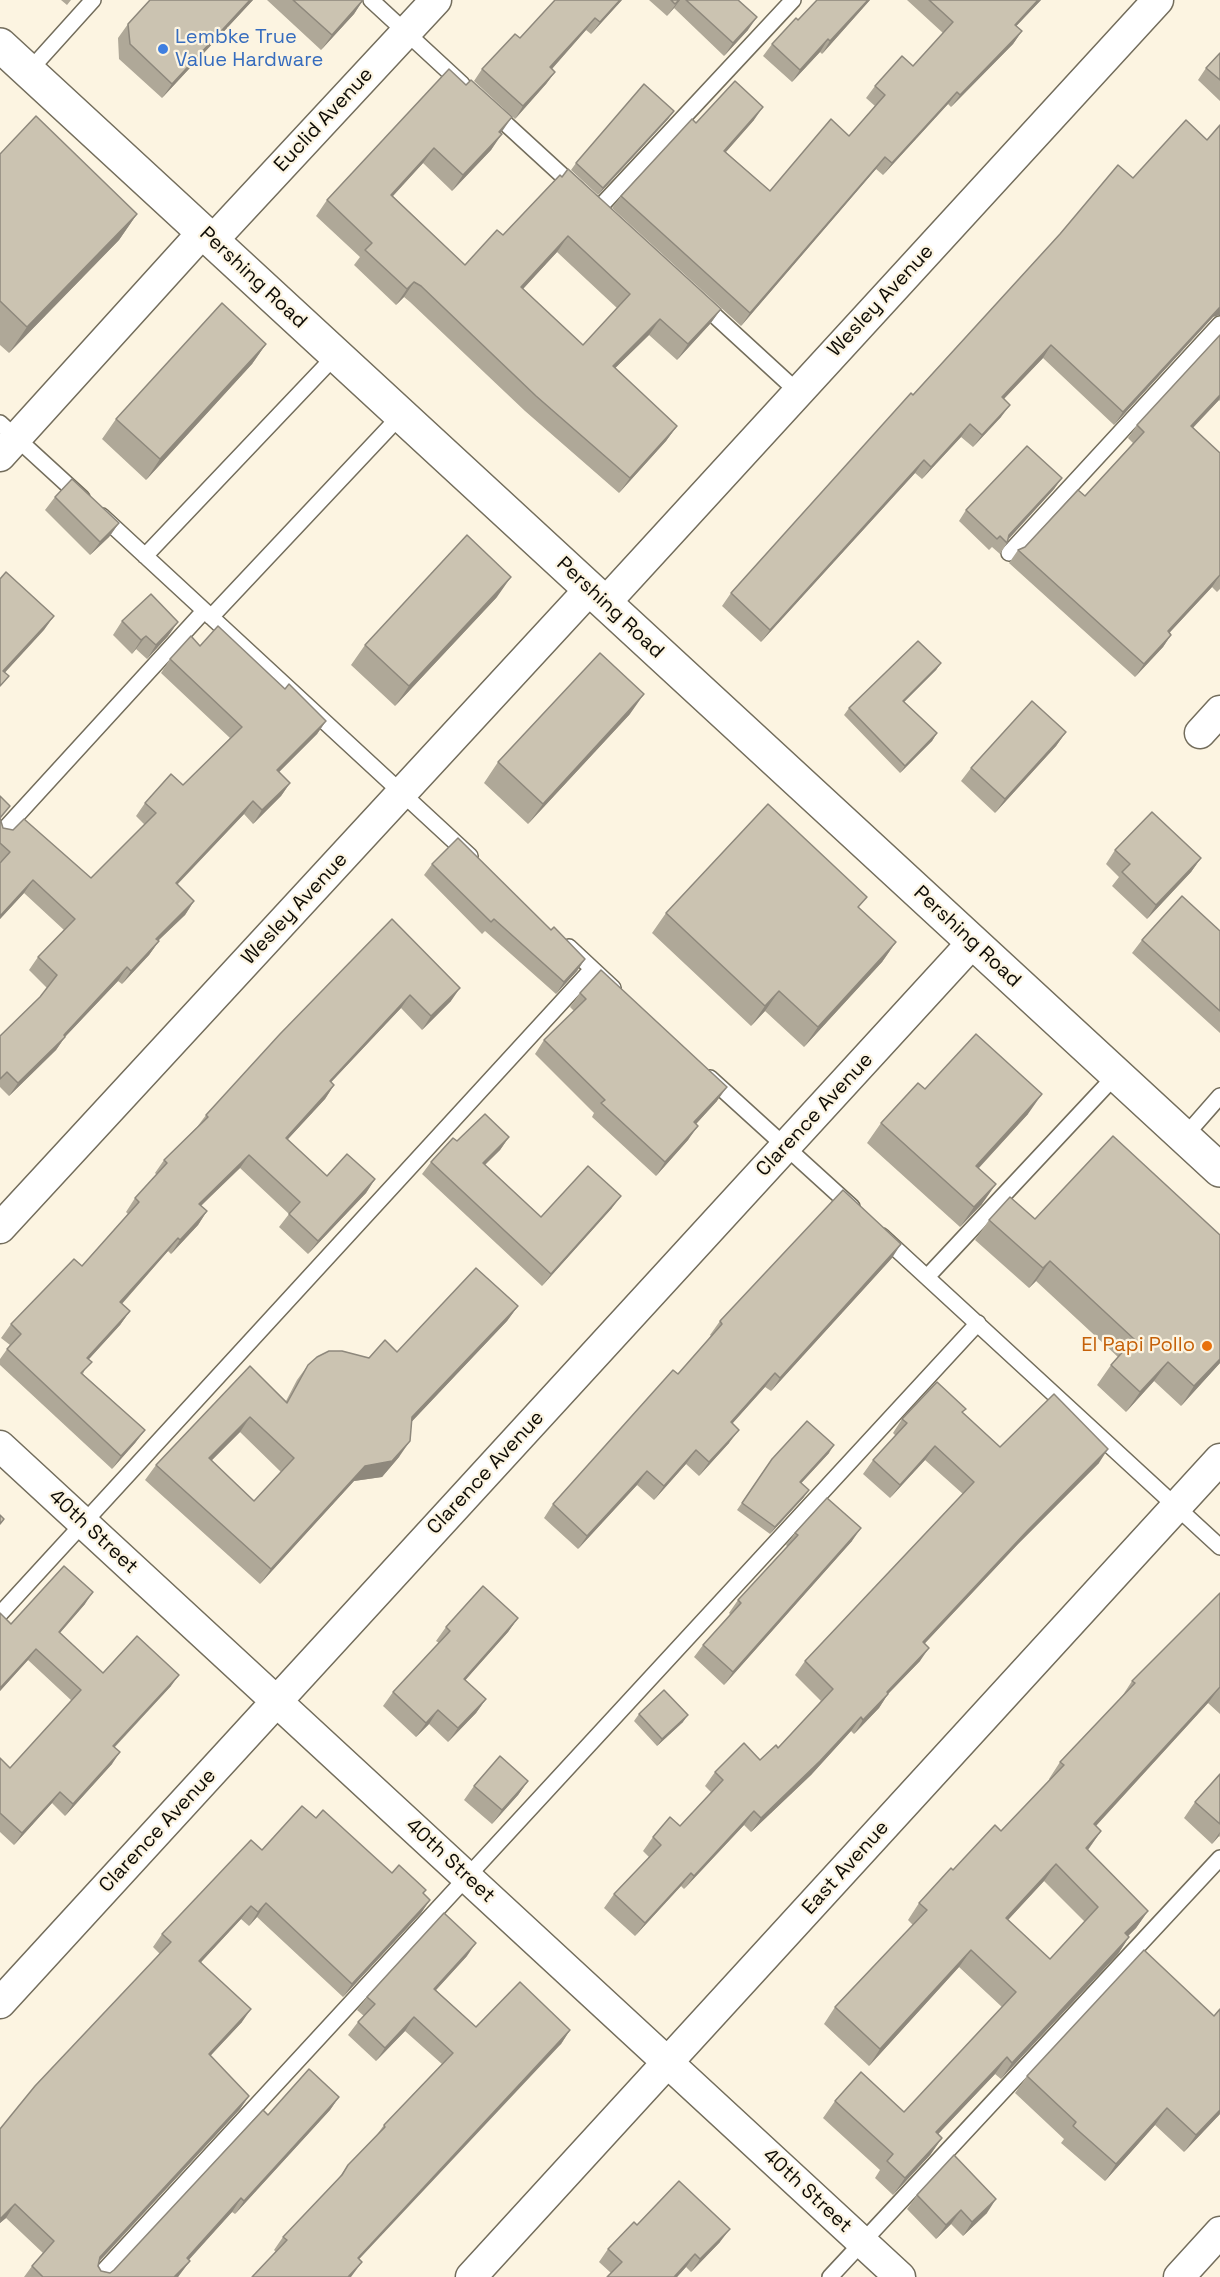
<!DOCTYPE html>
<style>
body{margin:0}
canvas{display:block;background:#fcf4e1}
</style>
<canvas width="1220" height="2277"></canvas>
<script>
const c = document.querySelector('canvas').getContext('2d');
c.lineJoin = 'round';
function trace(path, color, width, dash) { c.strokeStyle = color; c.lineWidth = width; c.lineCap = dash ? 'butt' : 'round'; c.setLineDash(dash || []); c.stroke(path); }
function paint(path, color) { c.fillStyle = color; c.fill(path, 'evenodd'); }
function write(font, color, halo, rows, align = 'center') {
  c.font = font + ' "Space Grotesk",sans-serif'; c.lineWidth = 4.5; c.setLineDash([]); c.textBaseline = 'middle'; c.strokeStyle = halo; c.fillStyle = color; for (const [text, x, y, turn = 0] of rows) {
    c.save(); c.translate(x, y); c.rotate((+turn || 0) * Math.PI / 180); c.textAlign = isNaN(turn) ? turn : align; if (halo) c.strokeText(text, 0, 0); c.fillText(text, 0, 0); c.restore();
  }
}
const lane = new Path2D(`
 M371,0L462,84
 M29,71L93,0
 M493,112L577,189
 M598,209L793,0
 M701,303L798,392
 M0,423L82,498
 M102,516L470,856
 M1009,553L1220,324
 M145,556L336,355
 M211,617L401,415
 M0,834L204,611
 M569,947L613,988
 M710,1078L852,1207
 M1184,1137L1220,1096
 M882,1236L1220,1547
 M927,1277L1116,1075
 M0,1614L592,969
 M98,2277L978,1323
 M830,2277L1220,1858`);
const street = new Path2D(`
 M212,241L436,0
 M0,456L203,232
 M605,603L1158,0
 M1200,733L1220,711
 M0,1228L590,589
 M0,1446L900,2277
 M0,2003L973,942
 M471,2277L1220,1459
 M1179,2277L1220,2232`);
const secondary = new Path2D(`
 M0,45L1220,1170`);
trace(lane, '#736d5c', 18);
trace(street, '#736d5c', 33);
trace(secondary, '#736d5c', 36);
trace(lane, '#fff', 15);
trace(street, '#fff', 30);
trace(secondary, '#fff', 33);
paint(new Path2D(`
 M61,0H71L67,5Z
 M150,0H253L162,98L119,59L118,38L128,24Z
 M267,0H363L354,14L321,50Z
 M622,0L591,34L586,30L552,69L555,72L546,84L515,119L474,81L482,69L520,38Z
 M649,0H738L748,30L724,56L674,8L667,16Z
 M817,0H870L822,54L820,52L792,82L763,56L772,44L798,20Z
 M907,0H1041L1016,26L1022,31L1013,44L951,107L948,104L883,175L876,169L741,326L612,208L621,196L696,123L754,120L726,152L770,191L849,136L875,106L866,98L875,86L913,66L943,33Z
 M1220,53V101L1198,80L1206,68Z
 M449,69L501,134L491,150L452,191L423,163L393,196L465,265L503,235L560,175L721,309L710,324L677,360L649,335L615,368L677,426L666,441L619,493L525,411L410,302L404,297L396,305L354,265L360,257L316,216L327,200ZM557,252L617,308L583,345L523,289Z
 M669,118L598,195L571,170L576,163Z
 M0,154L137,214L119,240L9,353L0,345Z
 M1060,234L1213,317L1114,425L1043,358L1004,399L1001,417L973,447L961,437L922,479L915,473L761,642L722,606L731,593Z
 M1220,335V401L1219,400L1193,428L1220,453V589L1217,592L1212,587L1169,633L1171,635L1163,647L1135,677L1009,563L1018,550L1025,547L1085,496L1133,443L1128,438L1137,425Z
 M266,344L252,364L146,480L102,439L116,419Z
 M1062,478L1054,489L1008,539L1007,543L1000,554L992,547L989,550L959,521L966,510Z
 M55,497L119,523L109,537L90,555L45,510Z
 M497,597L395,706L351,665L365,645Z
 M122,621L178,622L168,636L147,659L136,649L132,654L113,635Z
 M200,646L285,689L326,721L317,734L279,772L290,783L281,796L253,824L244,814L177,885L194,901L185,915L158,941H159L149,955L122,984L118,981L65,1037L56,1050L9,1096L0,1087V1036L40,997L47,988L29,970L38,957L64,930L24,893L0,919V796V819L3,828L91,878L145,825L136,816L145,803L183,785L230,738L161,673L170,659Z
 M941,663L936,670L904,702L937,733L932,741L900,773L844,715L849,708Z
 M630,714L528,824L484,783L498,762Z
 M1066,732L1056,746L995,813L961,781L971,768Z
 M1115,850L1201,858L1191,872L1147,919L1112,886L1119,877L1106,864Z
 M432,864L551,930L585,959L577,971L556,994L485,931L482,934L424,875Z
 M666,913L896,942L882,962L804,1047L765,1011L751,1026L652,933Z
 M392,919L451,1001L422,1030L401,1008L331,1082L334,1085L325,1099L287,1140L327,1176L375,1179L366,1193L308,1254L279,1227L289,1214L240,1168L201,1206L207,1211L198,1225L171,1254L168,1251L122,1304L130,1311L120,1325L89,1359L83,1374L145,1430L135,1443L112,1469L0,1365V1359L10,1345L1,1338L11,1324L82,1266L128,1214L126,1212L135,1198L157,1175L155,1173L164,1160L197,1127L206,1115Z
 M1220,931V1033L1132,953L1142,940Z
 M580,993L717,1101L696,1124L688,1140L656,1176L592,1117L594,1113L535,1054L544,1040L574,1011L570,1007Z
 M925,1089L1028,1114L979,1168L982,1204L960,1227L867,1143L881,1123Z
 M509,1137L500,1150L485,1165L541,1217L612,1208L542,1286L422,1174L431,1162L457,1141Z
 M1035,1219L1220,1363L1181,1406L1154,1381L1126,1412L1097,1385L1111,1365L1118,1357L1036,1281L1029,1288L975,1240L989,1220Z
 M892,1258L771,1391L765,1387L732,1424L729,1443L699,1476L686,1464L654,1500L637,1485L578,1549L544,1518L553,1504L678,1374L711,1336L710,1335L720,1321Z
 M518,1306L507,1321L412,1421L399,1457L382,1477L354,1481L260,1584L145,1480L156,1465L250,1366L286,1401L297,1380L308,1365L369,1358L397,1352ZM240,1432L281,1472L254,1501L211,1461Z
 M963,1413L1000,1447L1099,1463L1018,1544L925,1643L920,1661L888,1694L879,1708L854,1734L851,1731L811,1775L751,1832L744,1825L684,1889L681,1886L635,1936L604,1908L614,1894L649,1857L643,1851L653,1837L680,1826L711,1792L705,1786L715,1772L760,1760L778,1748L821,1701L795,1675L805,1661L963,1494L925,1460L890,1498L863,1474L873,1460L896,1436L893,1433L902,1419Z
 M829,1453L801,1483L804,1497L770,1534L737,1510L772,1459Z
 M795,1533L852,1541L724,1685L694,1657L703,1645L730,1614L729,1613L738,1600L788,1547L786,1545Z
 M1220,1593V1714L1208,1703L1096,1826L1101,1831L1088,1850L1148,1911L1136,1928L1128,1936L1129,1937L1118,1954L1001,2079L995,2074L938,2134L942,2138L930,2155L893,2195L875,2178L880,2170L823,2118L835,2101L904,2112L1002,2007L959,1967L869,2066L824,2024L835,2007L913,1925L908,1920L919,1903L953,1870L1001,1831L1050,1780L1049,1779L1060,1762L1121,1698L1132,1681ZM1044,1881L1085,1922L1050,1959L1008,1920Z
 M85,1604L60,1633L103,1673L171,1686L115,1747L112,1764L65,1816L52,1803L14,1845L0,1832V1758L10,1768L72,1701L28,1660L0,1691V1613L11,1624Z
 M518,1618L508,1632L465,1680L486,1699L476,1713L448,1742L429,1724L416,1737L383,1706L393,1692L439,1643L436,1641L446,1627Z
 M639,1714L683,1722L657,1746L634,1721Z
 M1220,1774V1837L1219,1836L1212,1844L1184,1818L1195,1802Z
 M528,1781L518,1795L492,1824L464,1800L474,1786Z
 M316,1818L392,1873L424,1894L430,1900L421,1913L343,1997L257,1917L249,1926L241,1919L201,1962L242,2022L210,2056L249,2096L240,2109L99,2262L98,2266L101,2271L110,2273L114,2270L268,2115L339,2097L330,2110L235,2214L232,2212L188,2260L190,2261L178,2277H24L32,2266L43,2253L6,2218L0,2223V2129L160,1954L153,1947L162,1934L262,1850Z
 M467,1956L436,1990L476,2027L570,2030L561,2044L276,2252L274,2250L283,2237L338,2179L348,2165L376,2136L384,2125L442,2064L405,2031L376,2061L348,2035L358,2022L364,2016L357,2010L367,1997Z
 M1214,2016L1220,2114L1184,2152L1155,2125L1105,2181L1061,2143L1064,2139L1015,2093L1027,2076Z
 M917,2195L987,2213L963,2236L951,2224L936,2239L907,2209Z
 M637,2225L720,2242L691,2272L686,2267L677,2277H607L611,2273L599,2262L608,2249Z`), '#afa898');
paint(new Path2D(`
 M250,0H253L162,98L172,84Z
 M363,0L354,14L321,50L332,35Z
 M620,0H622L591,34L600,22Z
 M679,0H680L674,8L667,16Z
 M868,0H870L822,54L830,41Z
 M1038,0H1041L1006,37L1015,25Z
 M757,17L748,30L724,56L733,43Z
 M595,18L586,30L542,80L550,67Z
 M1022,31L1013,44L951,107L960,95Z
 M828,39L820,52L792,82L800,70Z
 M555,72L546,84L515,119L523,106Z
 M957,92L948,104L883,175L892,163Z
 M763,107L754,120L716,163L724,151Z
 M674,111L669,118L598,195L603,188Z
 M512,117L501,133L488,147L499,132Z
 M502,134L491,150L452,191L463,175Z
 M434,148L423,163L380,210L391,195Z
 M885,157L876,169L741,326L750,313Z
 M137,214L119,240L9,353L27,327Z
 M568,236L557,252L510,303L521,287Z
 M414,282L404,297L396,305L407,289Z
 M1220,307V315L1213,317L1114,425L1123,412Z
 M721,309L710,324L677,360L688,344Z
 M660,319L649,335L602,381L613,366Z
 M266,344L252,364L146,480L160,459Z
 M1051,345L1043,358L993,410L1002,397Z
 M1220,395V398L1219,400L1182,439L1191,426Z
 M1010,405L1001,417L973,447L982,435Z
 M970,424L961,437L922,479L931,467Z
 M677,426L666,441L619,493L630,478Z
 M924,460L915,473L761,642L770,630Z
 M1062,478L1054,489L1006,542L1009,535Z
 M119,523L109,537L90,555L100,542Z
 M1220,575L1212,587L1159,644L1168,631Z
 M511,577L497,597L395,706L409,686Z
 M54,616L44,630L0,678L3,671Z
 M178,622L168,636L147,659L156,645Z
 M1171,635L1163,647L1135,677L1144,664Z
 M146,636L136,649L132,654L141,640Z
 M941,663L936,670L898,708L903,701Z
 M644,694L630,714L528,824L543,804Z
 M326,721L317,734L268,783L277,770Z
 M1066,732L1056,746L995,813L1005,799Z
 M937,733L932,741L900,773L905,766Z
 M290,783L281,796L253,824L262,810Z
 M253,801L244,814L166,896L176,883Z
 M1201,858L1191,872L1147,919L1156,905Z
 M33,880L24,893L0,919V916Z
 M194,901L185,915L146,952L156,939Z
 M159,941L149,955L122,984L131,971Z
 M896,942L882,962L804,1047L818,1027Z
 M585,959L577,971L556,994L564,982Z
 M127,967L118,981L63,1039L65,1037L56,1050L9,1096L18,1083Z
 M460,988L451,1001L422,1030L431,1016Z
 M779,991L765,1011L751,1026L765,1006Z
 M410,995L401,1008L320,1094L330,1081Z
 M334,1085L325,1099L276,1152L286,1138Z
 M727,1087L717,1101L685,1136L694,1122Z
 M1042,1094L1028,1114L962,1186L976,1166Z
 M698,1126L688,1140L656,1176L665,1162Z
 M509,1137L500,1150L474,1175L483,1163Z
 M249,1155L240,1168L189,1217L199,1204Z
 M375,1179L366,1193L308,1254L318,1241Z
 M996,1184L982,1204L960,1227L974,1207Z
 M621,1196L612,1208L542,1286L551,1274Z
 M207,1211L198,1225L171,1254L180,1240Z
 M178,1238L168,1251L111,1316L120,1302Z
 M901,1244L892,1258L771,1391L780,1378Z
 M1050,1261L1036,1281L1029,1288L1043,1268Z
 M518,1306L507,1321L402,1432L412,1417Z
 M130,1311L120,1325L78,1371L87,1358Z
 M1220,1359V1363L1181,1406L1194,1386Z
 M1168,1362L1154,1381L1126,1412L1140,1392Z
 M775,1373L765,1387L721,1436L731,1422Z
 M250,1417L240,1432L198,1474L209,1458Z
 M145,1430L135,1443L112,1469L121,1456Z
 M739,1430L729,1443L699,1476L709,1462Z
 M410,1441L399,1457L382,1477L354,1481L260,1584L271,1569L365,1466Z
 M834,1445L829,1453L795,1490L800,1482Z
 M935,1446L925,1460L890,1498L900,1485Z
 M1108,1449L1099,1463L1018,1544L913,1656L923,1642L1028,1530Z
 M696,1450L686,1464L654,1500L664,1486Z
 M647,1471L637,1485L578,1549L587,1536Z
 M809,1490L804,1497L770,1534L775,1527Z
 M861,1528L852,1541L724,1685L733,1672Z
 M93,1592L85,1604L51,1643L59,1632Z
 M518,1618L508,1632L454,1693L464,1679Z
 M929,1648L920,1661L888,1694L879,1708L854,1734L863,1720L887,1692Z
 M36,1649L28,1660L0,1691V1688Z
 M179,1675L171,1686L105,1757L113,1746Z
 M1220,1687L1208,1703L1082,1841L1094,1824Z
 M486,1699L476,1713L448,1742L458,1728Z
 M438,1710L429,1724L416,1737L426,1723Z
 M688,1715L683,1722L657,1746L662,1739Z
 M861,1717L851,1731L811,1775L751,1832L761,1818Z
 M120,1752L112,1764L65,1816L73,1804Z
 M528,1781L518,1795L492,1824L502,1810Z
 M60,1792L52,1803L14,1845L22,1833Z
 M754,1811L744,1825L684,1889L694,1876Z
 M1101,1831L1089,1848L1074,1865L1086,1848Z
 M1220,1832L1219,1836L1212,1844Z
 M1056,1864L1044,1881L994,1935L1006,1918Z
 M691,1873L681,1886L635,1936L645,1923Z
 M430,1900L421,1913L343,1997L352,1984Z
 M266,1903L257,1917L249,1926L258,1912Z
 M251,1906L241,1919L190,1974L199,1961Z
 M1148,1911L1136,1928L1114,1950L1125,1933Z
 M1129,1937L1118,1954L1001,2079L1012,2063Z
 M476,1943L467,1956L425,2002L434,1989Z
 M971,1950L959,1967L869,2066L880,2049Z
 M251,2009L242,2022L199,2068L209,2054Z
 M414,2017L405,2031L376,2061L385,2048Z
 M570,2030L561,2044L348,2271L358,2258Z
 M1007,2057L995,2074L924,2149L936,2132Z
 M249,2096L240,2109L91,2270L100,2257Z
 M339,2097L330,2110L235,2214L244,2201Z
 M1167,2108L1155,2125L1105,2181L1116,2164Z
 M1220,2110V2114L1184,2152L1196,2135Z
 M942,2138L930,2155L893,2195L905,2178Z
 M241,2198L232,2212L178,2272L187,2258Z
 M996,2199L987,2213L963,2236L972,2222Z
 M15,2204L6,2218L0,2223V2219Z
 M961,2210L951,2224L936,2239L946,2225Z
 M730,2229L720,2242L691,2272L700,2259Z
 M695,2254L686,2267L677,2277H674Z
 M190,2261L180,2274L178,2277H174Z
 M362,2262L351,2277H348Z`), '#8e887c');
const building = new Path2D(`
 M150,0H250L172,84L130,44L128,24Z
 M293,0H363L332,35Z
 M555,0H620L600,22L595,18L550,67L555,72L523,106L482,69L515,34L520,38Z
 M671,0H679L675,4Z
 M686,0H738L757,17L733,43Z
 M817,0H868L830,41L828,39L800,70L772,44L796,18L798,20Z
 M929,0H1038L1015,25L1022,31L960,95L957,92L892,163L885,157L750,313L621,196L692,119L696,123L735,81L763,107L724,151L770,191L831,119L849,136L885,95L875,86L902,56L913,66L953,22Z
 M1220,53V80L1206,68Z
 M449,69L466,85L471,80L512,117L499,132L502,134L463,175L434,148L391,195L465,265L497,230L503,235L560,175L562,177L568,169L721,309L688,344L660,319L613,366L677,426L630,478L536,396L421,286L414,282L407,289L365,250L372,243L327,200ZM568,236L630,294L583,345L521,287Z
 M644,84L674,111L603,188L576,163Z
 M36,116L137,214L27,327L0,301V154Z
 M1186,120L1207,140L1220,125V307L1123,412L1051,345L1002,397L1010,405L982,435L970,424L931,467L924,460L770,630L731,593L911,393L913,395L1060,234L1118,165L1133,178Z
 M222,303L266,344L160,459L116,419Z
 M1220,335V395L1191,426L1220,453V575L1168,631L1171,635L1144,664L1018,550L1025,547L1078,490L1085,496L1144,432L1137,425Z
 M1027,446L1062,478L1009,535L1007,543L1000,536L997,539L966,510Z
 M72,479L119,523L100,542L55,497Z
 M467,535L511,577L409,686L365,645Z
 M6,572L54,616L3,671L9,676L0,686V579Z
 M151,594L178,622L156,645L146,636L141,640L122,621Z
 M218,626L285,689L289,684L326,721L277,770L290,783L262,810L253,801L176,883L194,901L156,939L159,941L131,971L127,967L64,1035L65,1037L18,1083L7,1072L0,1079V1036L40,997L57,975L38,957L75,919L33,880L0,916V863L10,852L0,843V818L3,828L13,830L24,819L91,878L156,813L145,803L171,774L183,785L242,727L170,659L191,636L200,646Z
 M918,641L941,663L903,701L937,733L905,766L849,708Z
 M600,653L644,694L543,804L498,762Z
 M1032,701L1066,732L1005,799L971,768Z
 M0,796L10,806L0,818Z
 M768,804L867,897L858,907L896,942L818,1027L779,991L765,1006L666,913Z
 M1152,812L1201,858L1156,905L1122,872L1130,864L1115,850Z
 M458,838L551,930L554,927L585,959L564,982L494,919L491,922L432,864Z
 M1182,896L1220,931V1011L1142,940Z
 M392,919L460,988L431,1016L410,995L330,1081L334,1085L286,1138L327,1176L347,1154L375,1179L318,1241L289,1214L300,1202L249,1155L199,1204L207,1211L180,1240L178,1238L120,1302L130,1311L87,1358L92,1362L81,1373L145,1430L121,1456L7,1349L21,1334L11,1324L74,1259L82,1266L139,1202L135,1198L167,1163L164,1160L208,1117L206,1115L280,1034Z
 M601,970L727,1087L694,1122L698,1126L665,1162L601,1103L605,1100L544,1040L586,999L580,993Z
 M976,1034L1042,1094L976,1166L996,1184L974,1207L881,1123L918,1083L925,1089Z
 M485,1114L509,1137L483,1163L541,1217L588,1166L621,1196L551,1274L431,1162L453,1138L457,1141Z
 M1113,1136L1220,1235V1359L1194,1386L1168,1362L1140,1392L1111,1365L1134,1339L1050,1261L1043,1268L989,1220L1010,1197L1035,1219Z
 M843,1190L901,1244L780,1378L775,1373L731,1422L739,1430L709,1462L696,1450L664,1486L647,1471L587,1536L553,1504L673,1370L678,1374L722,1324L720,1321Z
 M476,1268L518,1306L412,1417L410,1441L392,1461L365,1466L271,1569L156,1465L250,1366L287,1403L308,1365L317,1357L329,1351H342L369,1358L385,1340L397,1352ZM250,1417L294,1458L254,1501L209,1458Z
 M937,1382L966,1409L962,1412L1000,1447L1054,1394L1108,1449L1028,1530L923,1642L929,1648L887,1692L888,1694L863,1720L861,1717L820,1761L761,1818L754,1811L694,1876L691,1873L645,1923L614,1894L661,1845L653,1837L670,1817L680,1826L723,1780L715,1772L744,1743L760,1760L776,1745L778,1748L833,1689L805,1661L974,1482L935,1446L900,1485L873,1460L907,1423L902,1419Z
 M807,1421L834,1445L800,1482L809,1490L775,1527L742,1503L772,1459Z
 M827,1498L861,1528L733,1672L703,1645L741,1603L738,1600L798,1535L795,1533Z
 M0,1515L4,1519L0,1524Z
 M64,1566L93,1592L59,1632L103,1673L137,1636L179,1675L113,1746L120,1752L73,1804L60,1792L22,1833L0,1813V1758L10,1768L81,1690L36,1649L0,1688V1613L11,1624Z
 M483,1586L518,1618L464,1679L486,1699L458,1728L438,1710L426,1723L393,1692L450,1631L446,1627Z
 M1220,1593V1687L1094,1824L1101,1831L1086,1848L1148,1911L1125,1933L1129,1937L1012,2063L1007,2057L936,2132L942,2138L905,2178L887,2161L893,2154L835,2101L861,2072L904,2112L1016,1992L971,1950L880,2049L835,2007L927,1910L919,1903L951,1868L953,1870L995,1825L1001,1831L1064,1765L1060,1762L1135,1683L1132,1681ZM1056,1864L1098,1907L1050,1959L1006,1918Z
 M664,1690L688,1715L662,1739L639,1714Z
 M500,1756L528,1781L502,1810L474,1786Z
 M1220,1774V1824L1195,1802Z
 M302,1806L316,1818L323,1810L392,1873L399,1865L426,1890L423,1893L430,1900L352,1984L266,1903L258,1912L251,1906L199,1961L251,2009L209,2054L249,2096L100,2257L98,2266L101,2271L110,2273L114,2270L263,2110L268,2115L309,2069L339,2097L244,2201L241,2198L187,2258L190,2261L174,2277H43L32,2266L54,2241L15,2204L0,2219V2129L35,2086L171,1942L162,1934L251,1840L262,1850Z
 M444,1913L476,1943L434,1989L476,2027L520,1982L570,2030L358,2258L362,2262L348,2277H252L287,2240L283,2237L342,2175L348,2165L385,2127L384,2125L453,2053L414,2017L385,2048L358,2022L375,2004L367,1997Z
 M1144,1950L1214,2016L1220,2009V2110L1196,2135L1167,2108L1116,2164L1073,2126L1076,2122L1027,2076Z
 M954,2155L996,2199L972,2222L961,2210L946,2225L917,2195Z
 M679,2181L730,2229L700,2259L695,2254L674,2277H607L622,2262L608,2249L634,2222L637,2225Z`);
paint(building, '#cbc3b1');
trace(building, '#8e887c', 1.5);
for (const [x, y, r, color] of [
 [163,49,6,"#3f7fe0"],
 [1207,1346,6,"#e8710a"]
]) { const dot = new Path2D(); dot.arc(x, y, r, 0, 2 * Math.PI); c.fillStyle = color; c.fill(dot); trace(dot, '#fcf4e1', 2); }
write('20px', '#366cbe', '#fcf4e1', [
 ["Lembke True",175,38],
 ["Value Hardware",175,61]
], 'left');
write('20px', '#0d0b05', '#fcf4e1', [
 ["Euclid Avenue",324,120,-47],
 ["Pershing Road",253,278,43],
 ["Wesley Avenue",881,301,-47],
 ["Pershing Road",610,608,43],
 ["Wesley Avenue",295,909,-47],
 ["Pershing Road",967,937,43],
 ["Clarence Avenue",815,1115,-47],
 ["Clarence Avenue",486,1473,-47],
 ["40th Street",93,1532,43],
 ["Clarence Avenue",158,1831,-47],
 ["40th Street",450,1861,43],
 ["East Avenue",846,1868,-48],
 ["40th Street",807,2191,43]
]);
write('20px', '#c56008', '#fcf4e1', [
 ["El Papi Pollo",1195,1346]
], 'right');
</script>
